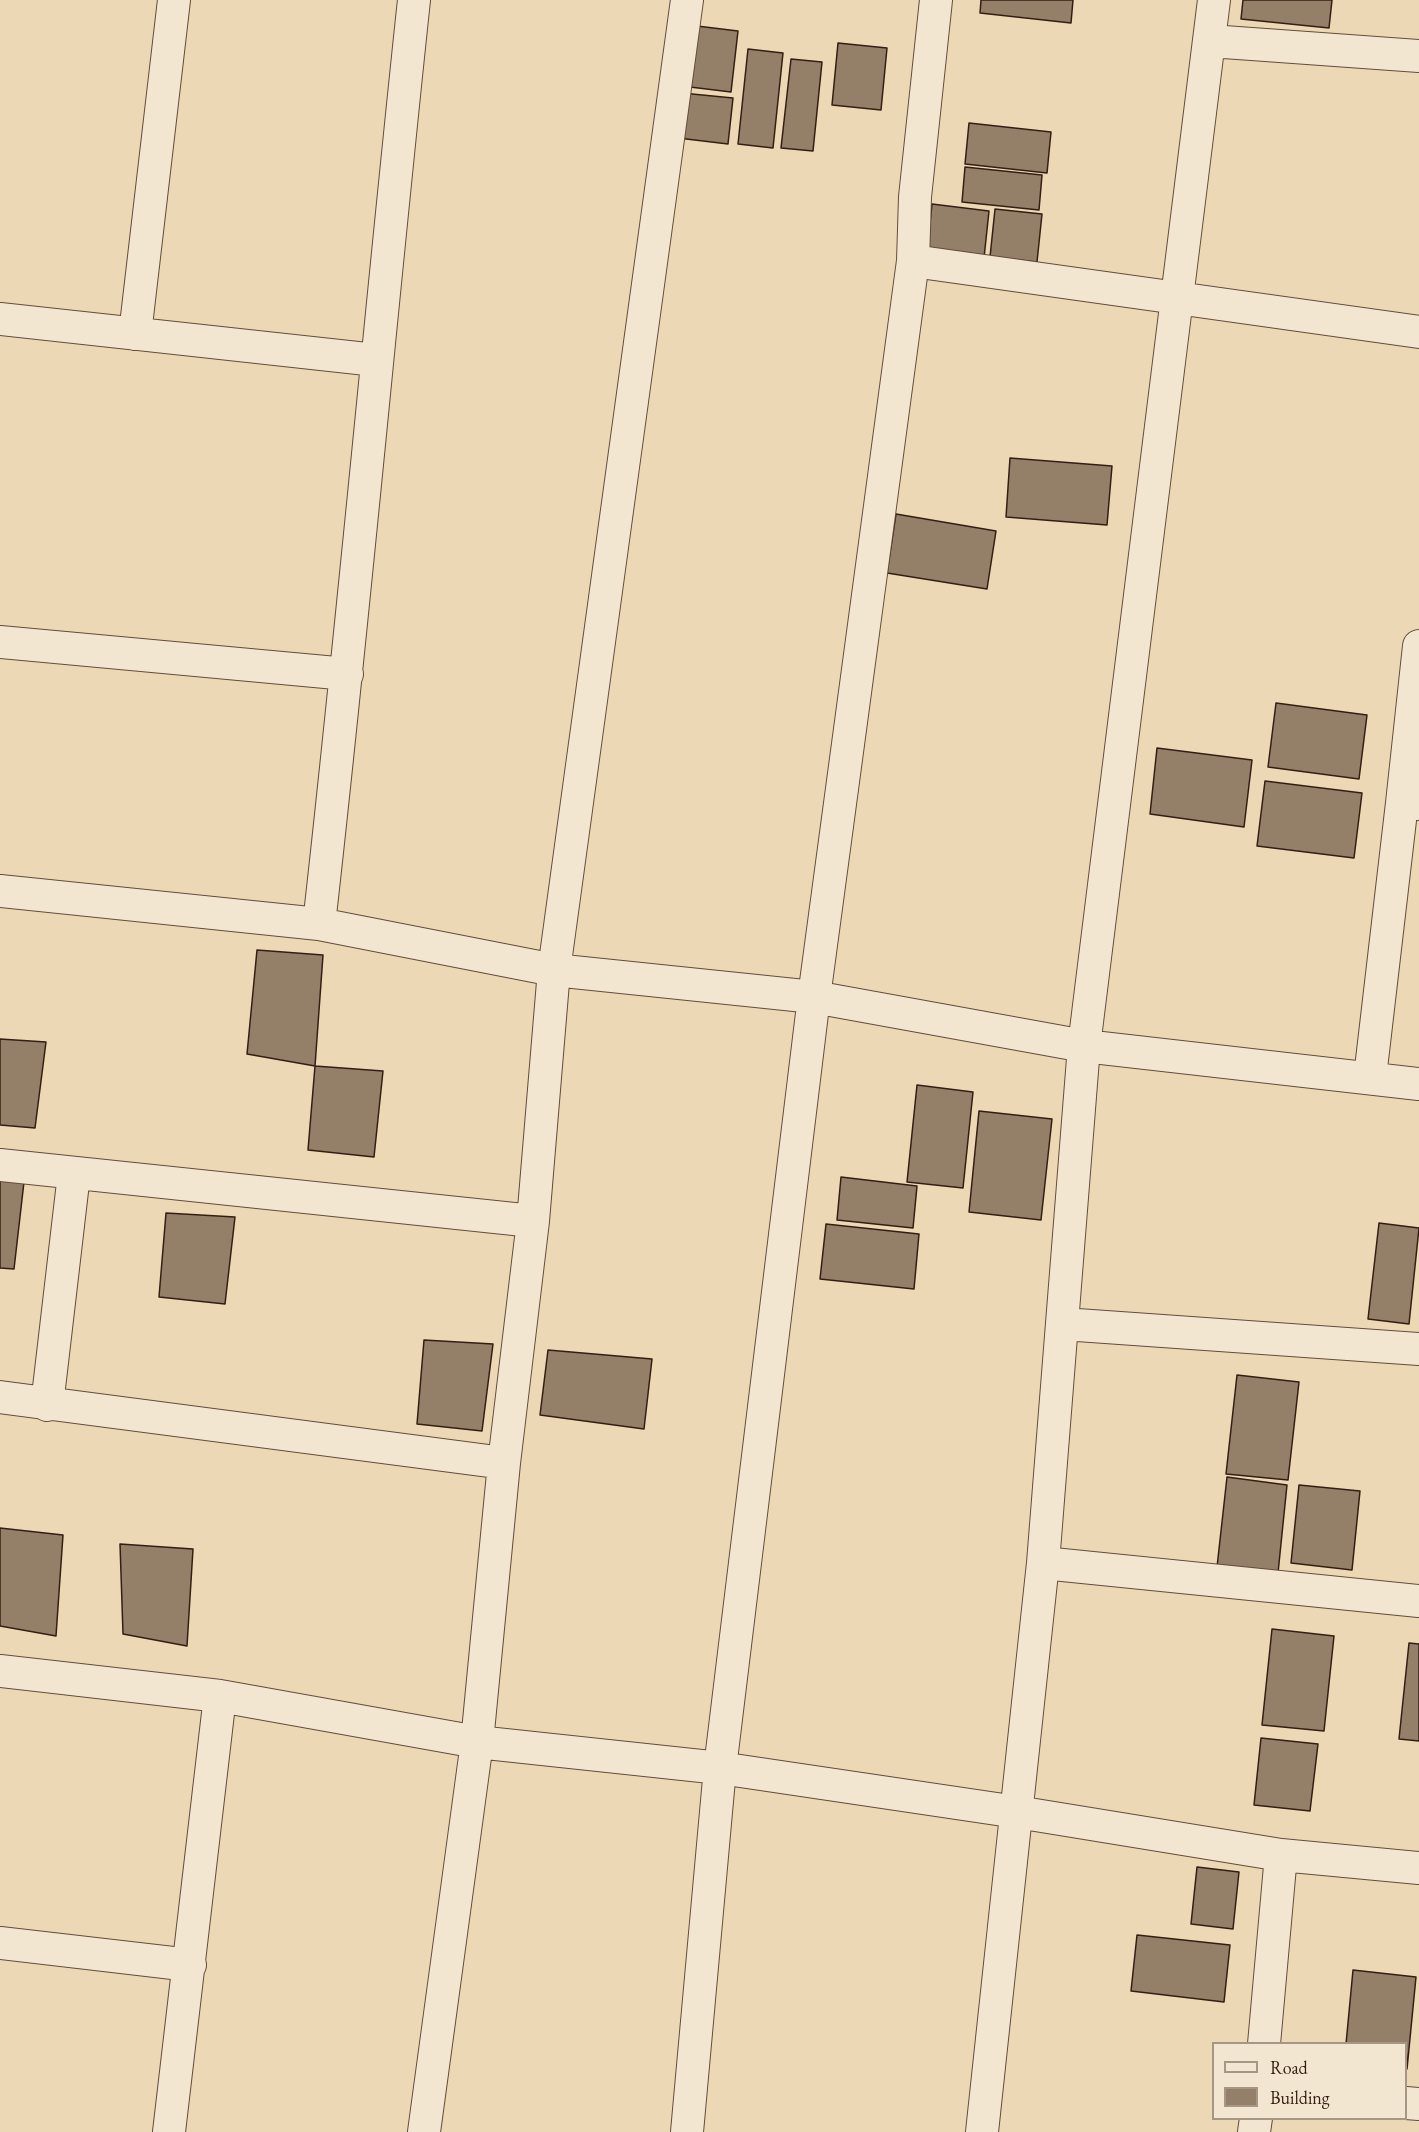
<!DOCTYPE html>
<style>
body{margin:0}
#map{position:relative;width:1419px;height:2132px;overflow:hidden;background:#edd8b6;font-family:"EB Garamond",serif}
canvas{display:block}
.legend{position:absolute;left:1212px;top:2042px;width:195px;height:78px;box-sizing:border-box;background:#f3e6d0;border:2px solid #a79685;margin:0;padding:8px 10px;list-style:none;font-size:18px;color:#341e14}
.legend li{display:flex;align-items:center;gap:12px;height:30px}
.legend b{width:30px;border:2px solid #a79685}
</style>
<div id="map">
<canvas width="1419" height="2132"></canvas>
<ul class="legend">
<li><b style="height:8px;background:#f3e6d0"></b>Road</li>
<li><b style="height:16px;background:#947f68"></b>Building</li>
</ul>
</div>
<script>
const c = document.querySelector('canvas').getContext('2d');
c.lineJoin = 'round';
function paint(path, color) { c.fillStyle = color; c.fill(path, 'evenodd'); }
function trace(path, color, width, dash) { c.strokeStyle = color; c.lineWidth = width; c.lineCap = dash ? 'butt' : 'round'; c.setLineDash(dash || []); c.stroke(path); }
const building = new Path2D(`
 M981,0H1073L1071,23L980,13Z
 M1243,0H1332L1329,28L1241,19Z
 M697,26L738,31L731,92L690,87Z
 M838,43L887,48L881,110L832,105Z
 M748,49L783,53L773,148L738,144Z
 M791,59L822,62L813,151L781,148Z
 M682,93L733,98L728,144L678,138Z
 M969,123L1051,132L1047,173L965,164Z
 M965,167L1042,175L1039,210L962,202Z
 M932,204L989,211L984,258L927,252Z
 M995,209L1042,214L1037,262L990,257Z
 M1010,458L1112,466L1107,525L1006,517Z
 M896,514L996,531L987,589L887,573Z
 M1276,703L1367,715L1359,779L1268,767Z
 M1157,748L1252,760L1244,827L1150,814Z
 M1265,781L1362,793L1354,858L1257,846Z
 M257,950L323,955L315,1066L247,1054Z
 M0,1039L46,1042L35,1128L0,1125Z
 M315,1066L383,1071L374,1157L308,1150Z
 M917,1085L973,1092L963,1188L907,1182Z
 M979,1111L1052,1119L1041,1220L969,1212Z
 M841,1177L917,1186L913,1228L837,1220Z
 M0,1181L24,1182L14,1269L0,1268Z
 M166,1213L235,1217L225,1304L159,1297Z
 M1379,1223L1419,1228L1409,1324L1368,1319Z
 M826,1224L919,1234L914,1289L820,1279Z
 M424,1340L493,1344L482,1431L417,1424Z
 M548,1350L652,1359L644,1429L540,1415Z
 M1237,1375L1299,1382L1288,1480L1226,1474Z
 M1227,1477L1287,1485L1278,1573L1217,1567Z
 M1299,1485L1360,1491L1352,1570L1291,1563Z
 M0,1528L63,1535L56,1636L0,1626Z
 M120,1544L193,1549L187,1646L123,1634Z
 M1272,1629L1334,1636L1324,1731L1262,1725Z
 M1409,1643L1419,1644V1741L1399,1739Z
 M1261,1738L1318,1744L1310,1811L1254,1805Z
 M1197,1867L1239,1872L1233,1929L1191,1924Z
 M1137,1935L1230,1945L1224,2002L1131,1991Z
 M1353,1970L1416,1977L1407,2069L1406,2044H1346Z`);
paint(building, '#947f68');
trace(building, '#341e14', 1.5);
const street = new Path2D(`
 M1210,41L1419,56
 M913,261L1419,332
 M0,319L376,360
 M135,334L174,0
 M0,642L347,674
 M1402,803L1419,646
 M0,891L319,924L554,970L814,997L1084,1046L1419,1084
 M319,924C354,616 381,308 414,0
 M1370,1077L1402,803L1419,804
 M0,1165L533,1221
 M1063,1324L1419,1349
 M0,1397L504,1463
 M47,1405L74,1174
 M1043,1563L1419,1601
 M0,1671L220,1696L477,1742L720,1768L1017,1812L1281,1855L1264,2044
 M1281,1855L1419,1868
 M0,1943L190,1965
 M1406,2103L1419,2104
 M169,2132L220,1696
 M424,2132L477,1742L504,1463L533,1221L554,970L687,0
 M687,2132L720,1768L814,997L913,261L915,197L936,0
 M982,2132L1043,1563L1084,1046L1214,0
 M1254,2132L1256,2118`);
trace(street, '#624c3c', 34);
trace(street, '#f3e6d0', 32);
</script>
